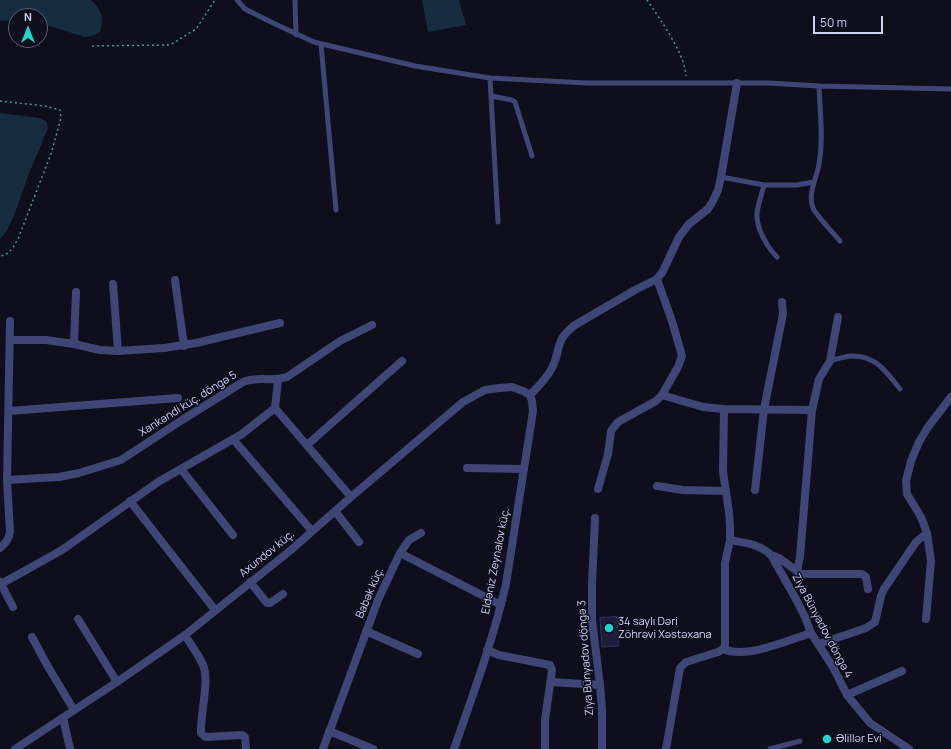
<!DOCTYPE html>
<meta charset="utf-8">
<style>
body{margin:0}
#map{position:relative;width:951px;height:749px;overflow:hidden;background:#0e0e1c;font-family:Manrope,sans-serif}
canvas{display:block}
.north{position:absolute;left:8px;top:8px;width:40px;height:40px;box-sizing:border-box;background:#0e0e1c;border:1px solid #5c5c74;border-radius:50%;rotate:0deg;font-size:11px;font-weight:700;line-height:16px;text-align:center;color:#d0d2f8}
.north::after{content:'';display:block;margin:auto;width:14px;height:18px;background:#1ed6ca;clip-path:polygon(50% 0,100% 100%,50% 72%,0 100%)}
.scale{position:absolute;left:813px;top:16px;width:70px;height:18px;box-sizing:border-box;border:2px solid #d0d2f8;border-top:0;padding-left:5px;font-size:12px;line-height:14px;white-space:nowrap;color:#d0d2f8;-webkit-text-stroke:3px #0e0e1c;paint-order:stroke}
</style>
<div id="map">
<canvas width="951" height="749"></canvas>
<div class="north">N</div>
<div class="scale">50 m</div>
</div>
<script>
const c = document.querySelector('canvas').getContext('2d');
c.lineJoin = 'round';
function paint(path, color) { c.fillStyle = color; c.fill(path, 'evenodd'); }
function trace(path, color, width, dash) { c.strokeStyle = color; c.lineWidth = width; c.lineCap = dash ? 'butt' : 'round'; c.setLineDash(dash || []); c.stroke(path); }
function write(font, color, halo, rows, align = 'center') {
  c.font = font + ' Manrope,sans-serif'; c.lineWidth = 3; c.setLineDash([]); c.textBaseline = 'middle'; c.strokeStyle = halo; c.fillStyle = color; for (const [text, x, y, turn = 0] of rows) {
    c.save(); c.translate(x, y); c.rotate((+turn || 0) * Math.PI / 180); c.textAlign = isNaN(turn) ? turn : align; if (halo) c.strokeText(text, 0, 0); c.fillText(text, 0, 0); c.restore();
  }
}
paint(new Path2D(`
 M0,0H91C102,9 105,20 99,33L92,36L85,37L40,23V16H16V20L0,21Z
 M422,0H459L466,25L428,32Z
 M0,113L40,118L47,122L48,128C42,143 36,157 30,171C24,185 11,232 0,239Z`), '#152d3f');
const building = new Path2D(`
 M617,617L619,646L602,647L600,618Z`);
paint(building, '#1e1d3a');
trace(building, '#343263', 1);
trace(new Path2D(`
 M647,0C660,19 685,54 686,76
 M92,46L170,45L196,29L215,0
 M0,101L45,106L60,110L61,118L51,154L18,239C13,247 10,255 0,256`), '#3d9f89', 1.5, [2, 3]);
trace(new Path2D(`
 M237,0L245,9L273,23L314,42L415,66L490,78L587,83H768L819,86L951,89
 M295,0L296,35
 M321,44L336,210
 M490,78L498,222
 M819,86C820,113 824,142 818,169C815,181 808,195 813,208C816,215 834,234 840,241
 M491,96L512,100L515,102L532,156
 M721,177L764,185H797L814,182
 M764,185C762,194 758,204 757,213C756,228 767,247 777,257
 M830,361C837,359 845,356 852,356C877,356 886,372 900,389
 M770,749L800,741`), '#3f4675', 5);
trace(new Path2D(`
 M175,280L184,346
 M113,284L118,351
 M10,340H46L74,344L100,350L118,351L164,348L196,343L280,323
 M74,344L76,292
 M530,395C538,387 547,378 552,368C562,348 554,341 575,325L635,290L657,279L663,271L679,237L689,224L708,209L713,201L718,190L721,177L737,83
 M662,395L703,407L724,409L812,410
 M275,408L351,497
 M9,411L178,398
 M233,439L312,531
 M307,445L402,361
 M467,468L524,469
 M181,469L233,535
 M7,480L59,477L79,473L121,460L182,420L243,382C258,376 271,382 287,377L340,341L372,325
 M657,486L683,490L726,491
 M598,489L608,454L611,431L618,422L656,401L662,395L678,367L682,356L672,321L657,279
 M755,490L764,409L783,314L782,302
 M130,501L215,610
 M335,511L359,542
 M595,518L592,585V620L600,685L602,709V749
 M730,540C746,543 759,544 771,555L797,601L805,617L811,633L833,667L847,695L870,723L909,749
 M0,548C6,543 9,539 10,531L7,480L10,321
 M400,553L409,540L421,533
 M771,555L779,558L801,574H862L866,577L868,589
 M797,571L800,557L812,410L819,379L830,361L838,317
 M0,582L1,584L62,550L158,482L242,434L275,408L278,380
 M250,582L267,603H270L283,594
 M1,584L13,607
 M78,619L117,682
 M926,619L931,561L927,533
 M366,631L418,654
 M185,635C191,645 198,654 203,665C210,680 200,714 201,733L205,737L242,735L245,737L246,749
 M32,637L47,665L74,710
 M819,644L866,628L875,622L881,596L884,589L916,542L927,533L921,517L907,494L906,481L911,461L919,442L928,427L951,397
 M723,649C747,659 786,641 811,633
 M487,650L499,655L550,665L552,670L545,720V749
 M551,682L600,685
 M847,695L902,671
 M63,718L70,749
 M329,731L373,749
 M15,749L117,682L185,635L291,550L351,497L463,402L485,390L499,388L512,387L523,391L530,395
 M323,749L378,600L400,553L501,605
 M454,749C473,695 493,640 506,584L533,411L532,401L530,395
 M666,749L680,668L686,662L718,652L723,649L725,645V563L730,540V526L729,512L723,472L724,409`), '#3f4675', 8);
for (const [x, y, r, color] of [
 [609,628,5,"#1ed6ca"],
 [827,739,5,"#1ed6ca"]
]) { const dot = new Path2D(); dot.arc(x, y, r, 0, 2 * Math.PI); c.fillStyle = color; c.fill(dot); trace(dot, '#0e0e1c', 1.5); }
write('11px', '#d0d2f8', '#0e0e1c', [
 ["Xankəndi küç. döngə 5",188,404,-32],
 ["Axundov küç.",267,554,-39],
 ["Eldəniz Zeynalov küç.",496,561,-79],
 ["Babək küç.",370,593,-67],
 ["Ziya Bünyadov döngə 4",822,626,62],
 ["Ziya Bünyadov döngə 3",586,658,-94]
]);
write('11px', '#d0d2f8', '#0e0e1c', [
 ["34 saylı Dəri",618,622],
 ["Zöhrəvi Xəstəxana",618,635],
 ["Əlillər Evi",836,739]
], 'left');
</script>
